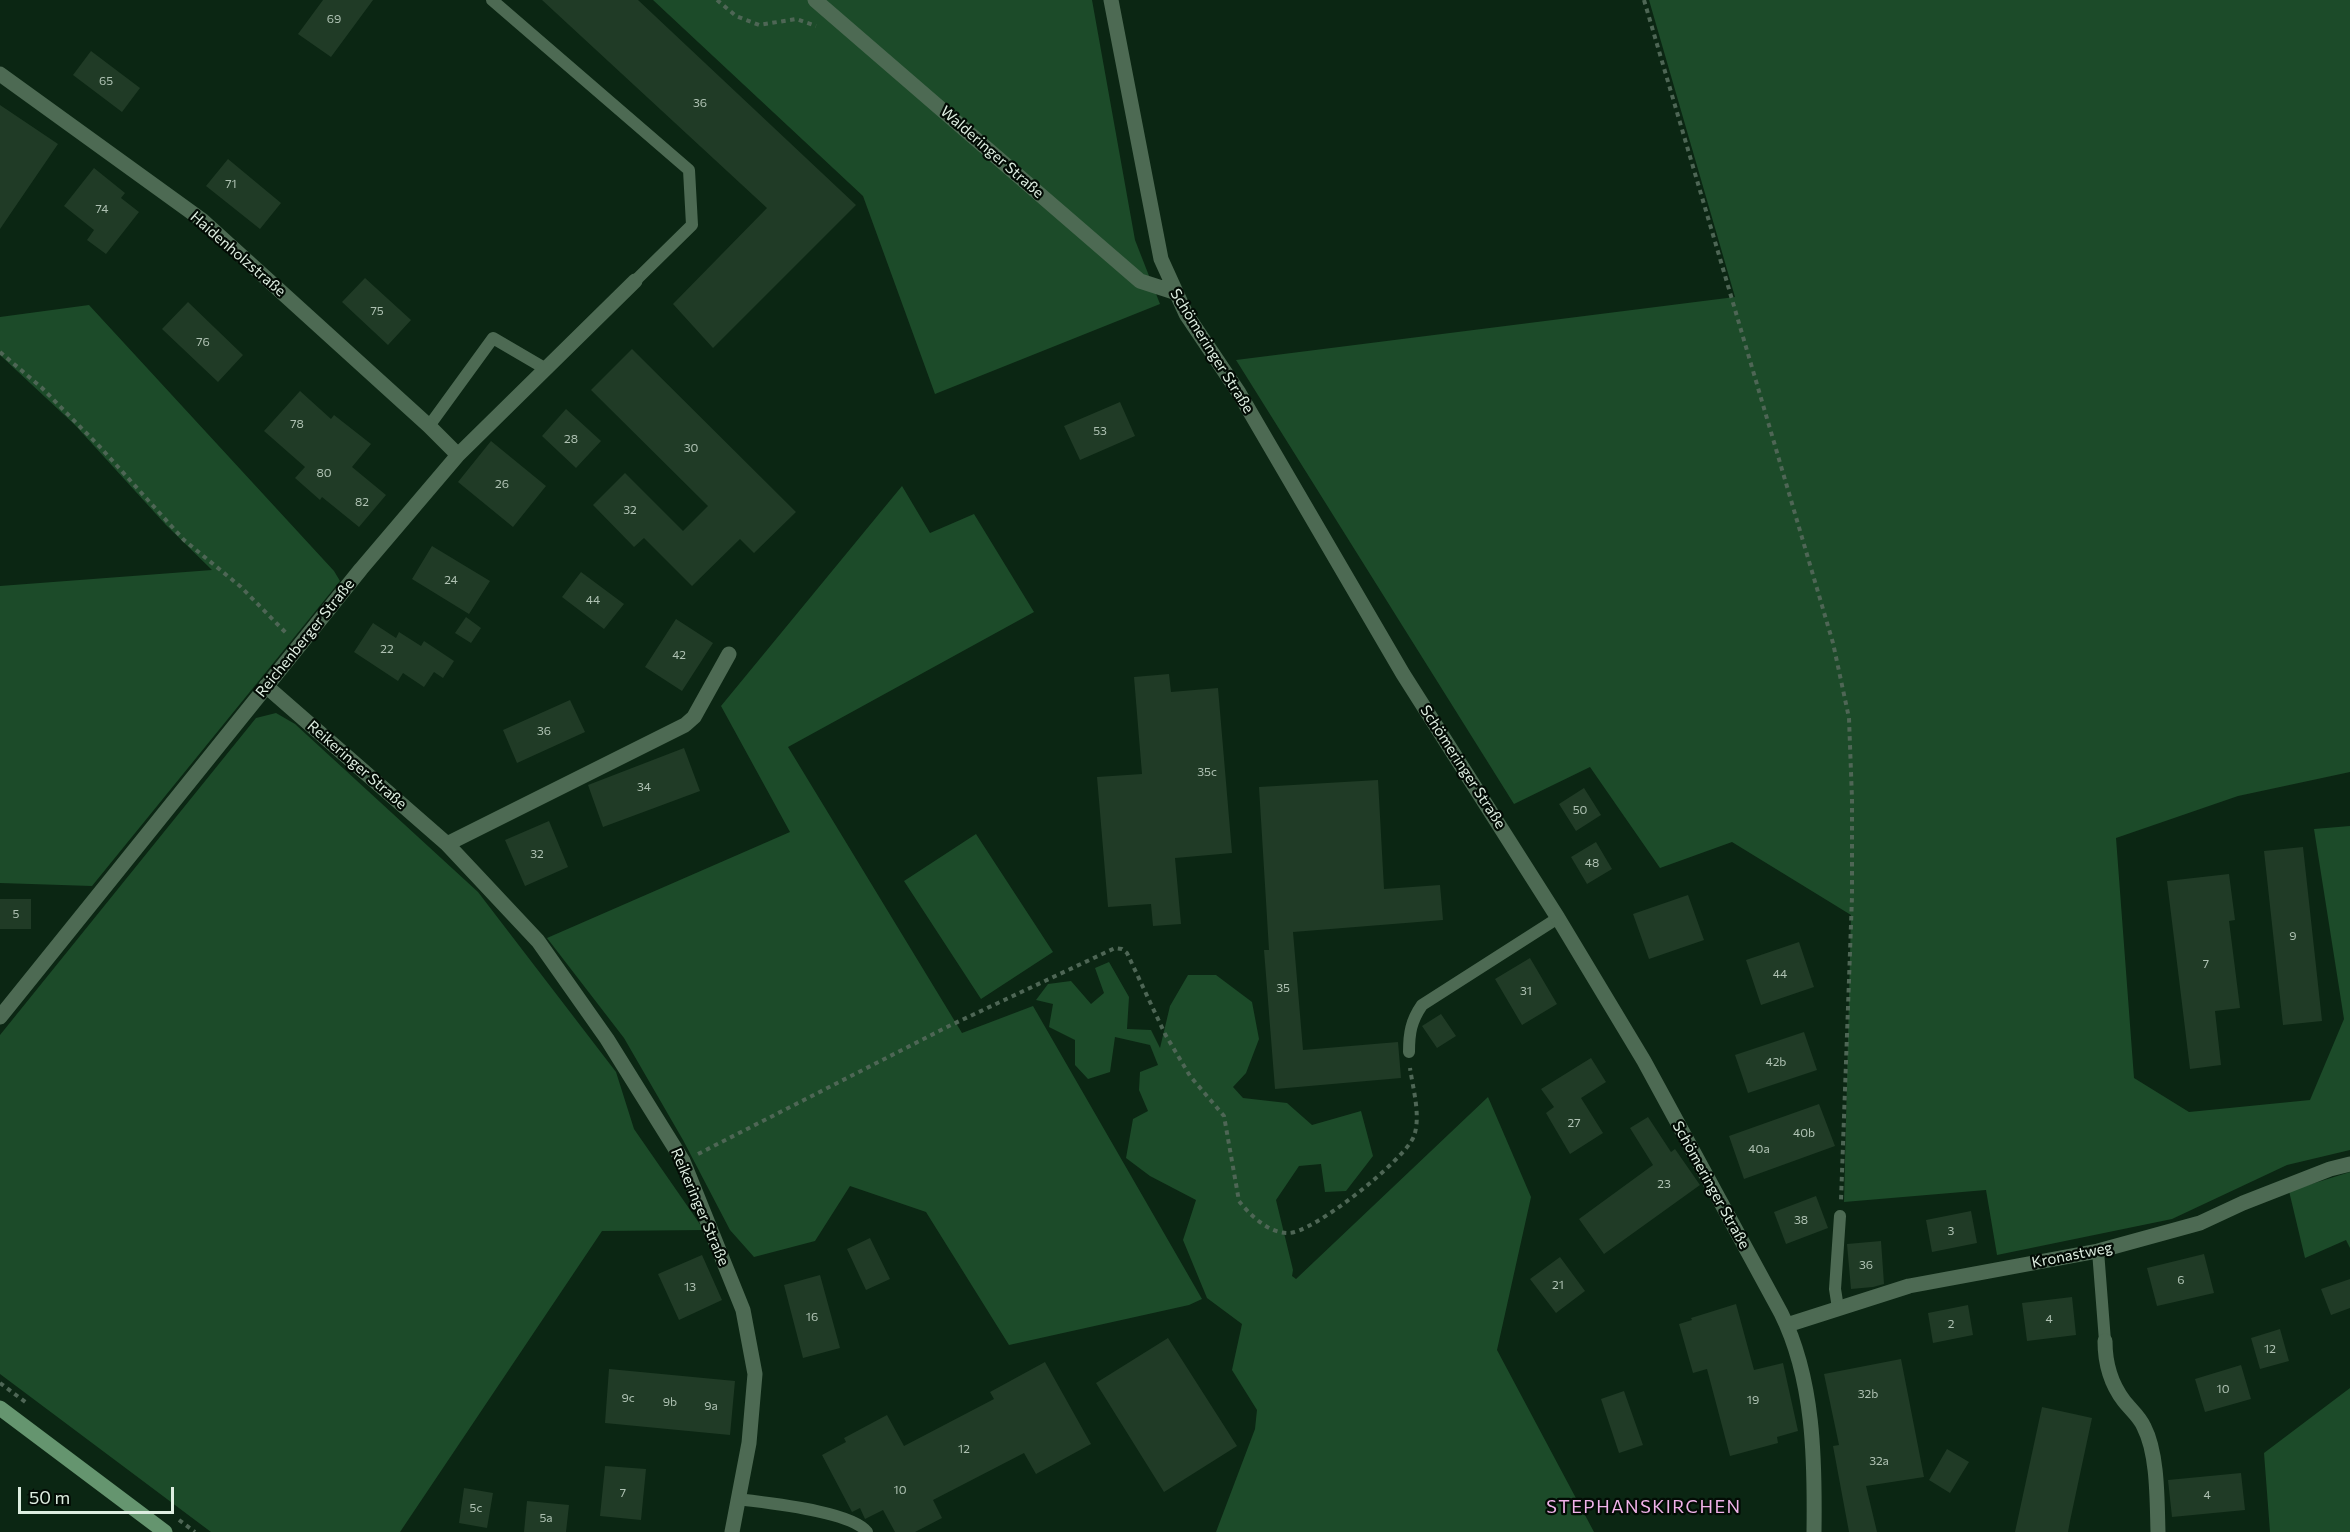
<!DOCTYPE html>
<meta charset="utf-8">
<style>
body{margin:0}
#map{position:relative;width:2350px;height:1532px;overflow:hidden;background:#0b2613;font-family:Commissioner,sans-serif}
canvas{display:block}
.scale{position:absolute;left:18px;top:1487px;width:156px;height:27px;box-sizing:border-box;border:3px solid #deeee1;border-top:0;padding-left:8px;font-size:18px;line-height:21px;white-space:nowrap;color:#deeee1;-webkit-text-stroke:4px #030c05;paint-order:stroke}
</style>
<div id="map">
<canvas width="2350" height="1532"></canvas>
<div class="scale">50 m</div>
</div>
<script>
const c = document.querySelector('canvas').getContext('2d');
c.lineJoin = 'round';
function paint(path, color) { c.fillStyle = color; c.fill(path, 'evenodd'); }
function trace(path, color, width, dash) { c.strokeStyle = color; c.lineWidth = width; c.lineCap = dash ? 'butt' : 'round'; c.setLineDash(dash || []); c.stroke(path); }
function write(font, color, halo, rows, align = 'center') {
  c.font = font + ' Commissioner,sans-serif'; c.lineWidth = 4.5; c.setLineDash([]); c.textBaseline = 'middle'; c.strokeStyle = halo; c.fillStyle = color; for (const [text, x, y, turn = 0] of rows) {
    c.save(); c.translate(x, y); c.rotate((+turn || 0) * Math.PI / 180); c.textAlign = isNaN(turn) ? turn : align; if (halo) c.strokeText(text, 0, 0); c.fillText(text, 0, 0); c.restore();
  }
}
paint(new Path2D(`
 M653,0H1092L1135,240L1160,304L935,394L863,196Z
 M1649,0H2350V772L2238,796L2116,838L2134,1078L2189,1112L2310,1100L2344,1019L2314,829L2350,826V1150L2287,1165L2172,1219L1997,1255L1986,1190L1844,1202L1851,915L1732,842L1660,868L1590,767L1514,804L1236,360L1735,297Z
 M89,305L334,571L340,581L92,886L0,883V586L212,570L166,525L75,425L0,355V317Z
 M902,486L930,533L974,514L1034,612L788,747L962,1033L1033,1006L1202,1299L1189,1305L1009,1345L926,1212L850,1186L815,1241L754,1257L730,1230L683,1140L624,1038L547,938L790,832L721,706Z
 M276,713L295,724L478,892L616,1072L634,1129L704,1230L602,1231L400,1532H211L0,1374V1035L256,718Z
 M976,834L1053,952L981,999L904,881Z
 M1109,962L1129,997L1127,1029L1151,1030L1160,1048L1170,1006L1188,975H1216L1252,1002L1259,1039L1246,1073L1233,1087L1243,1098L1287,1103L1312,1125L1361,1111L1373,1156L1346,1191L1325,1192L1321,1164L1299,1166L1276,1200L1293,1270L1292,1276L1296,1279L1488,1097L1531,1197L1497,1350L1594,1532H1216L1255,1429L1257,1410L1232,1370L1242,1324L1207,1298L1183,1240L1196,1200L1150,1176L1126,1158L1133,1119L1148,1111L1139,1090L1140,1072L1158,1065L1150,1045L1115,1037L1110,1072L1088,1079L1075,1065V1040L1049,1027L1053,1004L1036,1000L1048,984L1071,981L1091,1004L1104,993L1095,968Z
 M2350,1172V1248L2346,1240L2305,1258L2289,1191Z
 M2350,1388V1532H2270L2264,1453Z`), '#1c4b29');
paint(new Path2D(`
 M323,0H373L331,57L298,34Z
 M542,0H638L856,205L713,348L673,304L767,208Z
 M91,51L140,88L122,112L73,75Z
 M0,105L58,144L0,229Z
 M228,159L281,203L260,229L206,186Z
 M94,168L125,193L121,198L139,212L106,254L87,240L94,230L64,206Z
 M365,278L411,320L388,345L342,302Z
 M188,302L243,355L218,382L162,329Z
 M632,349L796,512L754,553L740,539L692,586L644,538L634,547L593,505L625,473L683,531L708,506L591,390Z
 M300,391L331,419L334,415L371,444L352,467L386,495L359,527L322,497L320,500L295,478L305,467L264,431Z
 M1120,402L1135,436L1080,460L1064,426Z
 M566,409L601,441L576,468L542,436Z
 M491,441L546,486L513,527L458,482Z
 M432,546L490,581L469,614L412,579Z
 M581,572L624,604L604,629L562,597Z
 M466,617L481,628L471,643L455,633Z
 M676,619L713,643L682,691L645,667Z
 M373,623L396,638L399,632L421,646L424,641L454,661L443,678L434,672L424,687L403,673L398,681L354,652Z
 M1169,674L1171,692L1218,688L1232,853L1175,858L1181,924L1153,926L1151,904L1108,907L1097,777L1142,774L1134,677Z
 M570,700L585,732L517,763L503,730Z
 M684,748L700,791L603,827L588,785Z
 M1378,780L1384,889L1440,885L1443,920L1293,932L1303,1050L1398,1042L1401,1078L1275,1089L1264,950H1269L1259,787Z
 M1584,788L1601,815L1576,831L1559,804Z
 M549,821L568,867L525,886L505,840Z
 M1596,842L1612,869L1587,884L1571,857Z
 M2303,847L2322,1021L2283,1025L2264,851Z
 M2229,874L2235,920L2229,921L2240,1008L2215,1011L2221,1065L2190,1069L2167,881Z
 M1688,895L1704,940L1649,959L1633,914Z
 M0,899H31V929H0Z
 M1799,942L1814,987L1761,1005L1746,960Z
 M1530,958L1557,1004L1522,1025L1495,979Z
 M1441,1014L1456,1036L1437,1048L1422,1026Z
 M1804,1032L1817,1070L1748,1093L1735,1055Z
 M1591,1058L1606,1082L1581,1098L1603,1133L1570,1154L1546,1113L1554,1107L1541,1089Z
 M1819,1104L1835,1146L1744,1179L1729,1136Z
 M1648,1117L1671,1152L1675,1149L1700,1185L1604,1254L1579,1219L1653,1165L1630,1128Z
 M1816,1196L1828,1228L1786,1244L1774,1212Z
 M1971,1211L1977,1243L1932,1252L1926,1220Z
 M870,1238L890,1279L866,1290L847,1249Z
 M1881,1241L1884,1284L1873,1287L1851,1289L1847,1244Z
 M2204,1254L2214,1293L2157,1306L2147,1268Z
 M702,1255L722,1300L679,1320L658,1274Z
 M1560,1257L1585,1291L1556,1313L1530,1279Z
 M820,1275L840,1348L803,1358L784,1285Z
 M2350,1279V1308L2331,1315L2321,1289Z
 M2072,1297L2076,1335L2027,1341L2022,1303Z
 M1736,1304L1754,1370L1783,1363L1798,1431L1777,1437L1778,1443L1730,1456L1707,1369L1693,1373L1679,1324L1692,1320L1691,1318Z
 M1968,1305L1973,1335L1933,1343L1928,1313Z
 M2280,1329L2289,1361L2260,1369L2251,1338Z
 M1168,1338L1237,1446L1164,1492L1096,1383Z
 M1901,1359L1924,1477L1866,1486L1877,1532H1849L1833,1446L1839,1445L1824,1374Z
 M1045,1362L1091,1444L1036,1474L1024,1453L933,1500L942,1518L915,1532H895L883,1510L865,1519L860,1508L852,1512L822,1455L846,1442L844,1438L887,1415L904,1446L994,1399L990,1392Z
 M2241,1365L2251,1399L2205,1412L2195,1379Z
 M609,1369L735,1381L730,1435L605,1423Z
 M1624,1391L1643,1445L1619,1453L1601,1399Z
 M2042,1407L2092,1418L2070,1521L2068,1532H2015Z
 M1947,1449L1969,1462L1950,1493L1929,1480Z
 M605,1466L646,1469L641,1520L600,1516Z
 M2241,1473L2245,1510L2172,1517L2168,1480Z
 M464,1488L493,1493L487,1528L459,1523Z
 M527,1501L569,1505L566,1532H524Z`), '#203b26');
trace(new Path2D(`
 M717,0L736,16L759,25L796,19L816,26
 M1644,0L1833,643L1849,718L1852,799V897L1841,1200
 M0,352L42,388L100,447L184,540L241,587L288,635
 M698,1154L949,1026L1115,948L1122,949L1127,953L1165,1034L1190,1076L1224,1116L1239,1201C1250,1215 1268,1233 1288,1233C1312,1234 1405,1160 1414,1136C1421,1116 1413,1089 1410,1068
 M0,1383L28,1404
 M179,1520L195,1532`), '#4e6655', 4, [4.5, 4.5]);
trace(new Path2D(`
 M492,0L689,170L692,225L635,281
 M429,426L493,338L546,369
 M1409,1052C1409,1033 1411,1021 1422,1005L1558,918
 M2098,1251L2105,1341
 M1838,1308L1835,1289L1840,1216
 M738,1499C766,1503 852,1511 867,1532`), '#4d6a53', 12);
trace(new Path2D(`
 M815,0L1140,281L1174,292
 M1111,0L1161,259L1186,314L1239,393L1403,674L1558,918L1644,1061L1781,1313C1814,1379 1815,1460 1814,1532
 M0,74L202,220L429,426L458,455
 M266,686L447,844L538,941L607,1039L683,1161L743,1310L755,1374L749,1443L732,1532
 M447,844L685,725L694,717L729,654
 M0,1017L361,569L458,455L635,281
 M1787,1325L1909,1286L2098,1251L2200,1223L2243,1203L2330,1169L2350,1164
 M2105,1341C2105,1363 2111,1384 2124,1401C2131,1410 2140,1417 2144,1427C2158,1454 2157,1501 2158,1532`), '#4d6a53', 15);
trace(new Path2D(`
 M0,1408L165,1532`), '#65956f', 15);
write('12px', '#aec1b2', null, [
 ["69",334,19],
 ["65",106,81],
 ["36",700,103],
 ["71",231,184],
 ["74",102,209],
 ["75",377,311],
 ["76",203,342],
 ["78",297,424],
 ["53",1100,431],
 ["28",571,439],
 ["30",691,448],
 ["80",324,473],
 ["26",502,484],
 ["82",362,502],
 ["32",630,510],
 ["24",451,580],
 ["44",593,600],
 ["22",387,649],
 ["42",679,655],
 ["36",544,731],
 ["35c",1207,772],
 ["34",644,787],
 ["50",1580,810],
 ["32",537,854],
 ["48",1592,863],
 ["5",16,914],
 ["9",2293,936],
 ["7",2206,964],
 ["44",1780,974],
 ["35",1283,988],
 ["31",1526,991],
 ["42b",1776,1062],
 ["27",1574,1123],
 ["40b",1804,1133],
 ["40a",1759,1149],
 ["23",1664,1184],
 ["38",1801,1220],
 ["3",1951,1231],
 ["36",1866,1265],
 ["6",2181,1280],
 ["21",1558,1285],
 ["13",690,1287],
 ["16",812,1317],
 ["4",2049,1319],
 ["2",1951,1324],
 ["12",2270,1349],
 ["10",2223,1389],
 ["32b",1868,1394],
 ["9c",628,1398],
 ["19",1753,1400],
 ["9b",670,1402],
 ["9a",711,1406],
 ["12",964,1449],
 ["32a",1879,1461],
 ["10",900,1490],
 ["7",623,1493],
 ["4",2207,1495],
 ["5c",476,1508],
 ["5a",546,1518]
]);
write('15px', '#deeee1', '#030c05', [
 ["Walderinger Straße",992,152,41],
 ["Haidenholzstraße",238,254,41],
 ["Schömeringer Straße",1212,351,58],
 ["Reichenberger Straße",305,638,-51],
 ["Reikeringer Straße",357,765,41],
 ["Schömeringer Straße",1463,767,57],
 ["Schömeringer Straße",1711,1185,61],
 ["Reikeringer Straße",700,1207,67],
 ["Kronastweg",2072,1255,-11]
]);
c.letterSpacing = '1.5px';
write('18px', '#f0b2e9', '#030c05', [
 ["STEPHANSKIRCHEN",1644,1507]
]);
c.letterSpacing = '0px';
</script>
